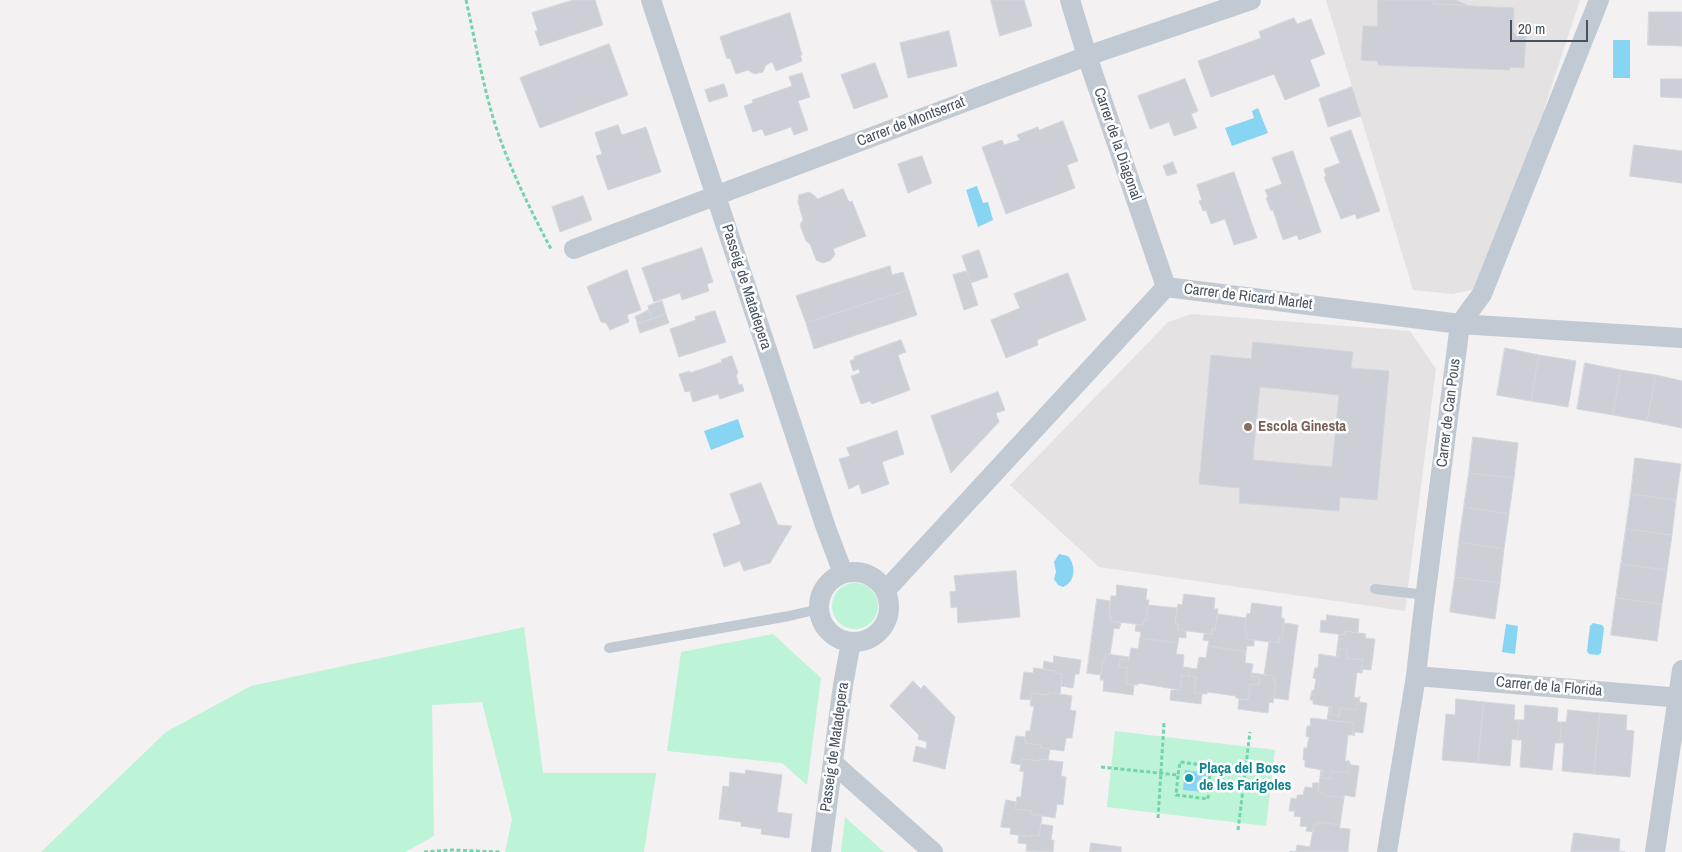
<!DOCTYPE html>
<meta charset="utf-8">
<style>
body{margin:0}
#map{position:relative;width:1682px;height:852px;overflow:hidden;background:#f3f1f1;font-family:"Archivo Narrow",sans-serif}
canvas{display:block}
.scale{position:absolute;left:1510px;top:20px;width:78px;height:22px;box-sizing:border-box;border:2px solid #475260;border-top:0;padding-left:6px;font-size:15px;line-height:18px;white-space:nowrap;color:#475260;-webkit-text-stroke:4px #fff;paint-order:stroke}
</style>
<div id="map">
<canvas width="1682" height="852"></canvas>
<div class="scale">20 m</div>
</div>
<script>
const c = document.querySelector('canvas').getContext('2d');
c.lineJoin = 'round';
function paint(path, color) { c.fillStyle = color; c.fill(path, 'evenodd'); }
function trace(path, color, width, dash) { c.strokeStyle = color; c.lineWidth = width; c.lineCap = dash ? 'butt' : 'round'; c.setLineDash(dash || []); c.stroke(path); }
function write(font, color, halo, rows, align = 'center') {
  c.font = font + ' "Archivo Narrow",sans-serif'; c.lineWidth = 5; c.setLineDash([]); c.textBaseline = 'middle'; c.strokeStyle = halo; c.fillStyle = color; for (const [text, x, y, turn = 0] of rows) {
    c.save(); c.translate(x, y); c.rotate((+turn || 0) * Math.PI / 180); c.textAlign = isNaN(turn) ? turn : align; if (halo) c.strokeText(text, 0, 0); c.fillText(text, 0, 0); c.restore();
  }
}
paint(new Path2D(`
 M1326,0H1580L1531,149L1477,289L1452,294L1413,290Z
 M1192,314L1410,331L1436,369L1405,611L1099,567L1010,485L1168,322Z`), '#e4e2e3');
paint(new Path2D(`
 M832 606a23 23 0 1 1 46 0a23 23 0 1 1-46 0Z
 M524,627L543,773H656L644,852H505L512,819L482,702L432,705L434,836L405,852H41L166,732L251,686Z
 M773,634L821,678L807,785L782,763L667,751L681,652Z
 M1115,731L1275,750L1266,826L1107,807Z
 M845,817L884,852H841Z`), '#bdf3d6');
paint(new Path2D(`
 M1613,40H1630V78H1613Z
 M1258,108L1268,133L1232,146L1225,128L1254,118L1252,111Z
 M977,186L983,203L988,202L993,220L978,227L966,190Z
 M738,419L744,437L711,450L704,431Z
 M1059,554L1068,556C1076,565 1076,582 1063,587L1058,585L1054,579L1056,572L1054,562Z
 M1593,623L1602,625L1604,628L1601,653L1598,655L1589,654L1587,651L1590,626Z
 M1506,624L1518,626L1515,654L1502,652Z
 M1185,770L1206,773L1205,792L1183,790Z`), '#87d4f3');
const building = new Path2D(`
 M573,0H595L603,25L540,46L535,31H538L532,13Z
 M991,0H1024L1032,26L1000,36Z
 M1378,0H1434V4L1514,8L1513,33L1526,34L1524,68L1510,67V70L1378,65L1377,61L1361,60L1363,26H1377Z
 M1434,0H1456L1467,5L1434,4Z
 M1649,12H1682V46L1648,45Z
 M790,13L802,55H800L802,61L776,71L772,62L766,65L763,72L754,74L748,70L736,74L730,58L727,59L720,37Z
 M1294,18L1297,24L1311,19L1325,54L1310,60L1320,86L1285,100L1274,74L1211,97L1198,61L1261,38L1259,32Z
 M949,31L957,66L908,78L900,43Z
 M609,44L628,95L540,128L520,78Z
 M875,63L888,97L854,109L841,75Z
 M802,73L810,97L798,101L808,130L794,135L791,127L765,136L762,129L753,132L744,106L753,103L752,100L792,86L789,77Z
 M1185,79L1198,111L1191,114L1197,128L1174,136L1169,122L1150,129L1138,96Z
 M1661,79H1682V98L1661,97Z
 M724,84L728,96L709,102L705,90Z
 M1352,87L1361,116L1328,127L1319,99Z
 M1063,121L1078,161L1067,165L1075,188L1006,214L982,147L1002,140L1004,145L1020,140L1017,135L1038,127L1039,130Z
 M618,125L622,135L646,127L661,172L608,190L596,156L602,154L595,133Z
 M1351,130L1380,211L1357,219L1355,214L1341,219L1324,177L1326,176L1324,169L1340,163L1330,138Z
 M1634,145L1682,151V183L1630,176Z
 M1293,151L1321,232L1299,240L1297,235L1283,240L1273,210L1271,211L1266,198L1268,197L1265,190L1282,184L1272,158Z
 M922,156L932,183L908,193L898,164Z
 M1173,162L1177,173L1167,176L1163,166Z
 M1234,172L1257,238L1234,245L1225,219L1211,224L1206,210L1203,211L1199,201L1202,200L1197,185Z
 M843,189L849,202L852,201L866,236L833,249L835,254L831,260L823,263L816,260L810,244L806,241L800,225L803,220L798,202L799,195L809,192L815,196L817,199Z
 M583,196L592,220L560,232L552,207Z
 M702,248L713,282L707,284L709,291L682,300L680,293L654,302L642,268Z
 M979,250L988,277L971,283L962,256Z
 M890,266L892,275L903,272L909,290L806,323L796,296Z
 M627,270L641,310L627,315L629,322L610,330L606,323L601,322L587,287Z
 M967,271L978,305L964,310L953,275Z
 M1068,273L1086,320L1037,340L1038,345L1006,358L991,320L1020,308L1014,294Z
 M909,290L917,315L814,349L806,323Z
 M662,301L666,314L652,319L648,306Z
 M649,310L652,319L638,324L635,317Z
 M715,311L726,342L679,357L670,329L696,320L695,317Z
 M666,314L669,323L640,333L637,324Z
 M901,340L906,352L898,355L910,390L872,404L870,401L861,404L851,376L860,373L859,369L853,371L850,361L855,359L854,357Z
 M1253,342L1353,352L1351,368L1389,371L1377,500L1340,497L1339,511L1239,503L1240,488L1199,484L1211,355L1251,359ZM1260,387L1339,395L1332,467L1253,460Z
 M1505,348L1539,355L1531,401L1497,395Z
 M1539,355L1576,361L1568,407L1531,401Z
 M732,356L738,373L736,375L739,385L742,384L744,391L720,399L718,394L693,402L690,391L685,392L679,374L690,371V373L722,362L721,360Z
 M1585,363L1621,370L1613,415L1577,409Z
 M1621,370L1656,375L1647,421L1613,415Z
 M1656,375L1682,381V428L1647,421Z
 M998,392L1005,410L996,413L999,422L951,473L931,416Z
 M897,431L904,454L882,462L889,484L862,494L859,484L849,489L839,459L850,456L847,448Z
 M1473,437L1518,443L1514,478L1469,473Z
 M1635,458L1681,464L1676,500L1631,494Z
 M1469,473L1514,478L1509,514L1464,507Z
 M761,483L778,525L792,526L770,563L744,571L740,561L724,567L713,534L741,524L730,494Z
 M1631,494L1676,500L1672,535L1626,529Z
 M1464,507L1509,514L1504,549L1459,542Z
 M1626,529L1672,535L1667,570L1621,564Z
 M1459,542L1504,549L1500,583L1455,577Z
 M1621,564L1667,570L1662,604L1616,598Z
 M1016,571L1020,617L958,623L957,607L951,608L950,592L956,591L954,576Z
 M1455,577L1500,583L1495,619L1450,612Z
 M1117,585L1147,589L1146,600H1149L1146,620H1144L1143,625L1111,621V616L1109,615L1111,596H1116Z
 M1184,594L1215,598L1214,609H1218L1215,629H1212V634L1178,630V624H1175L1178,604L1182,605Z
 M1616,598L1662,604L1657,641L1611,635Z
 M1097,599L1110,601L1109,615L1111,616V621L1121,623L1119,629L1114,628L1110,655L1106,654L1105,660H1103L1101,675L1087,673Z
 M1252,603L1282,607L1281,618H1284V623L1282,638L1279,637V643L1246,639L1247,633H1245L1246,618L1247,613L1250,614Z
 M1148,605L1177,608L1175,624H1178V630L1186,631V638L1179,637L1178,643L1140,638L1141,632L1135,631L1136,625H1143L1144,620H1146Z
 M1218,614L1246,618L1245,633H1247L1246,639L1254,640V646H1247L1246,652L1208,646L1209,641L1203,640L1204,634H1212V629H1215Z
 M1327,615L1359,619L1358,633L1345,631V635L1320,632L1321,620L1326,621Z
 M1284,623L1298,625L1288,700L1274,698L1276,682H1274V676L1264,675L1269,642L1279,643V637L1282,638Z
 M1345,631L1366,634L1365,638L1375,639L1371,670L1363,669L1362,673H1361L1363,660L1347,658L1348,650L1339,649L1338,657H1336L1339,634L1345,635Z
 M1140,638L1178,643L1176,654L1184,655L1183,667L1190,668L1189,676L1182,675L1180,690L1138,683V685L1126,684L1128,668L1119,667L1120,659L1129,660L1131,648L1138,649Z
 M1208,646L1246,652L1245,663L1253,664L1251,676L1259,677V685L1250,684L1248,700L1236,698V696L1207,692V694L1194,693L1196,677L1189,676L1190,668L1197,669L1199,657L1206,658Z
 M1339,649L1348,650L1347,658L1363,660L1361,673L1357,672L1354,697L1358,698L1356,710L1340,708L1339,716L1330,715L1332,707L1313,704V700H1310L1312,690L1314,691L1316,679L1313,678L1315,668H1318L1319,654L1338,657Z
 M1106,654L1129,657V660L1120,659L1119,667L1128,668L1126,684L1134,685L1133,695L1103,691L1104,680H1100L1103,660H1105Z
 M1054,656L1081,660L1079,674H1075L1073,688L1061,686L1062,674L1055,673V671L1043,669L1044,661L1053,663Z
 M1034,668L1055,671V673L1062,674L1060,694L1049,692L1048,695L1032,693L1031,700L1020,699L1024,672L1033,673Z
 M1252,673L1274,676V682H1276L1273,703L1269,702L1268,713L1238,709L1239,699L1248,700L1250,684L1259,685V677L1251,676Z
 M1182,675L1196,677L1194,693L1202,694L1201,704L1170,700L1171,690H1180Z
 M913,681L921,689L924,685L955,717L945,769L913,761L916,746L926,749L927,742L918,739L919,735L890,706Z
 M1049,692L1072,696L1070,710L1076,711L1072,738H1066L1064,751L1041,748V745L1025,743L1026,731H1030L1034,706H1030L1032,693L1048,695Z
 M1360,697L1359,702L1367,703L1363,733L1355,732L1354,736L1353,735L1354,723L1327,720L1329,707H1332L1330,715L1339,716L1340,708L1356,710L1358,698Z
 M1456,699L1484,702L1478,763L1442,760L1446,714L1455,715Z
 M1484,702L1515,705L1514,720H1519L1517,740L1512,739L1510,766L1478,763Z
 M1525,705L1558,708L1557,722H1561L1560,743H1555L1552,770L1520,767L1522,740H1517L1519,720H1524Z
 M1568,710L1600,713L1594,774L1562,771L1564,743H1560L1561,722H1566Z
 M1600,713L1627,715L1626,730L1634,731L1630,777L1594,774Z
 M1311,718L1354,723L1353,735H1348L1345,761H1349L1348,773L1332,771L1331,779L1322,778L1323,770L1305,767V760H1303L1304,748H1307L1309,737L1306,736L1307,726H1310Z
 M1016,736L1025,737V743L1041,745V748L1050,749L1048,760L1039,759V761L1022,759L1021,765L1011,763Z
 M1022,759L1039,761V759L1063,762L1061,776L1066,777L1063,805L1057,804L1055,818L1031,814L1032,811L1015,809L1017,797H1021L1024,772L1020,771Z
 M1349,761L1351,765L1359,766L1355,797L1344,795V798L1322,795L1323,793L1318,792L1321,769L1323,770L1322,778L1331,779L1332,771L1348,773Z
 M746,770L782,775L777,812L792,814L789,838L761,834L762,829L741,826V822L719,819L723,786L729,787L730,772L745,774Z
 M1313,783H1319L1318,792L1323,793L1322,795L1344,798L1340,825L1319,822L1318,824H1314L1313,832L1306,831L1307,827L1300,826L1301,817L1294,816L1295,811H1289L1291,798L1297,799V795H1303L1305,787L1312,788Z
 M1006,800L1016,802L1015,809L1032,811L1031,814L1042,816L1039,836L1031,835V837L1010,834L1011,828L1001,827Z
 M1319,822L1340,825L1339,828L1350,829L1348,852H1290V851L1296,852L1297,845L1310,847L1314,824H1318Z
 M1041,824L1053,826L1051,840H1054L1053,852L1026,851L1027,844L1018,843L1019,835L1031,837V835L1039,836Z
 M1574,833L1620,839L1619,851L1625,852H1571Z
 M1091,843L1121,847V852H1090Z`);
paint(building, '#cccfd6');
trace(building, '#d4d6dc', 1);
trace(new Path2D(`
 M466,0C476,44 483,88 497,130C511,171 531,211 551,249
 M1101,767L1178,775L1176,795L1208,799L1210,766L1180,762L1178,775
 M1209,782L1244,786
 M1158,818L1164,723
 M1238,830L1250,732
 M424,852L452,850L501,852`), '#72d4ab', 3, [4, 2.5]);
trace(new Path2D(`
 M1375,589L1426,595
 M609,648L789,616L819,609`), '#c1cad3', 10);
trace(new Path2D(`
 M651,0L826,528L843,573
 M1070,0L1087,56L1166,287
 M574,249L1087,56L1251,0
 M1166,287L1460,324L1682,338
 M819 607a35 35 0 1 1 70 0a35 35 0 1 1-70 0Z
 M885,591L1166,287
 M1416,676L1682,698
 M833,763L933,852
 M821,852L843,685L851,642
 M1387,852L1416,676L1422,622L1460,324L1482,294L1599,0
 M1655,852L1682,670`), '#c1cad3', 20);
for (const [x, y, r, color] of [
 [1248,427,5,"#8d6e63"],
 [1189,778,5,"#0f9aa8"]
]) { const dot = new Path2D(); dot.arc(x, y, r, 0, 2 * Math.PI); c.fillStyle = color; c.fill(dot); trace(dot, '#fff', 2); }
write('15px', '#475260', '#fff', [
 ["Carrer de Montserrat",911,122,-21],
 ["Carrer de la Diagonal",1117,144,71],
 ["Passeig de Matadepera",746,287,72],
 ["Carrer de Ricard Marlet",1248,297,7],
 ["Carrer de Can Pous",1449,413,-83],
 ["Carrer de la Florida",1549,687,5],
 ["Passeig de Matadepera",835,747,-82]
]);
write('bold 15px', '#785e54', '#fff', [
 ["Escola Ginesta",1258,427]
], 'left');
write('bold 15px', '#0d838f', '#fff', [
 ["Plaça del Bosc",1199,769],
 ["de les Farigoles",1199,786]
], 'left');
</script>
